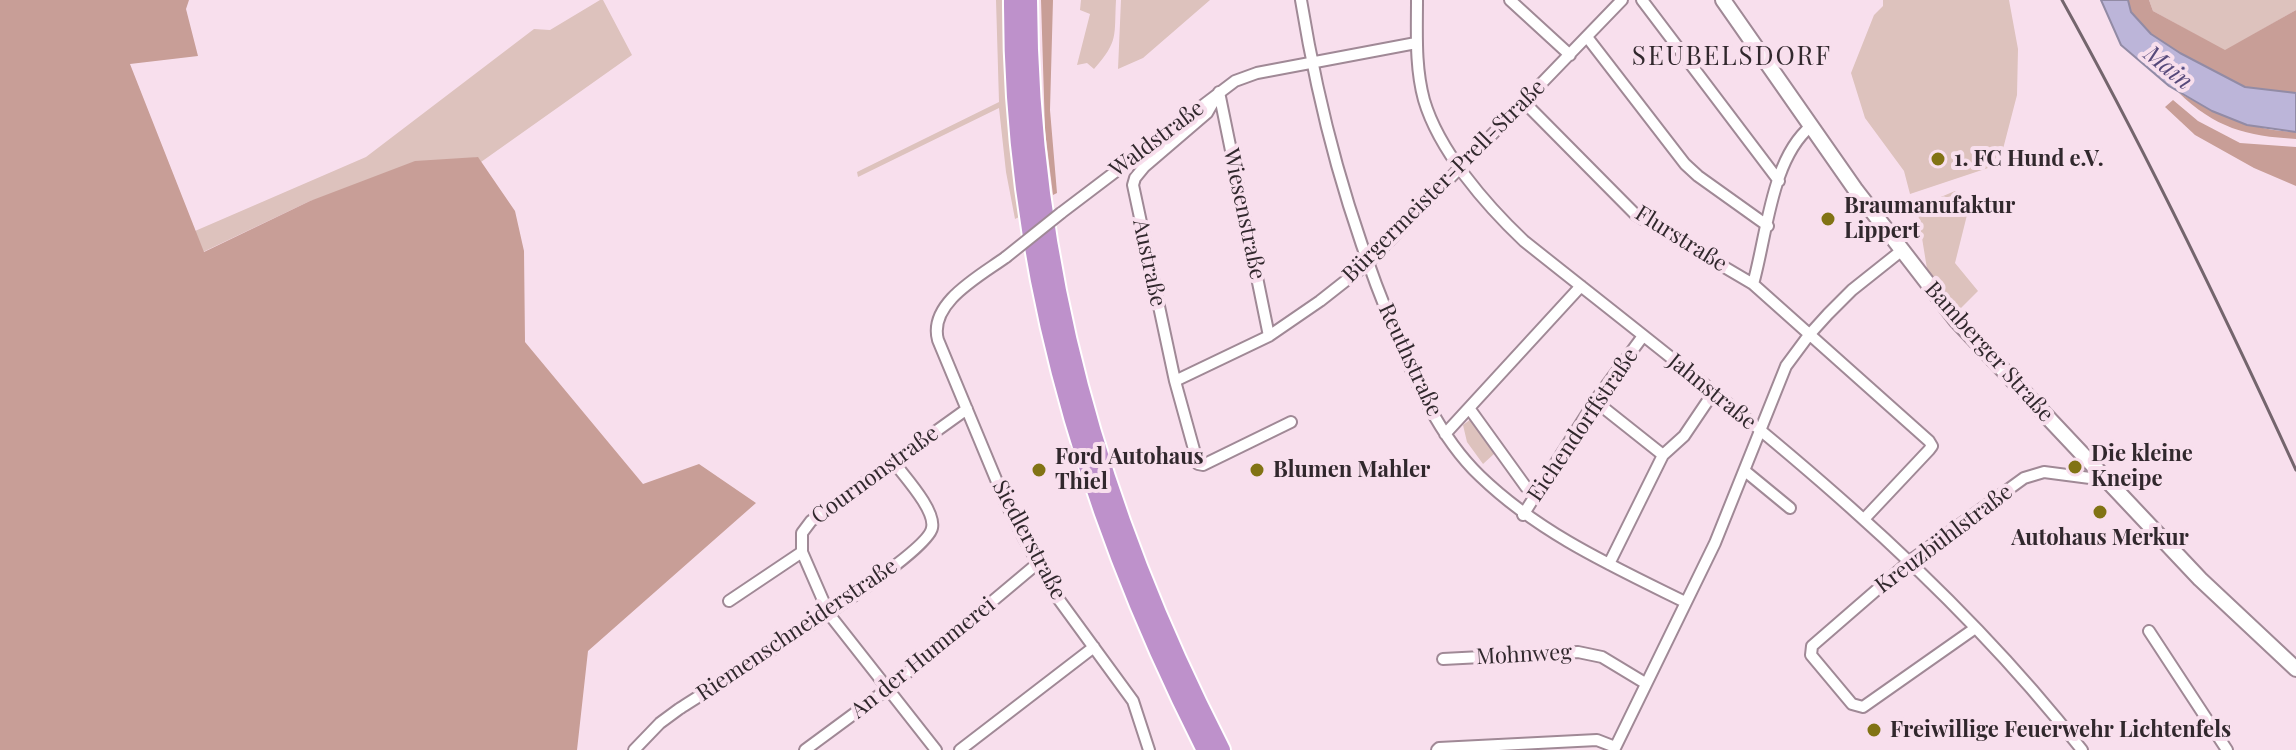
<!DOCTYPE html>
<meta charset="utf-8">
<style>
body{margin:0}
canvas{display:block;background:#f8dfed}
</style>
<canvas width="2296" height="750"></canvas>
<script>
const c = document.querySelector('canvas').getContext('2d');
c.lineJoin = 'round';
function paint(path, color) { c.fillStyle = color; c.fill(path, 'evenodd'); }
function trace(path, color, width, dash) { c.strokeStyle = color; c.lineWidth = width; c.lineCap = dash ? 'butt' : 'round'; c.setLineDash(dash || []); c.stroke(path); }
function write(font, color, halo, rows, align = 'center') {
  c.font = font + ' "Playfair Display",serif'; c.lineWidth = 8; c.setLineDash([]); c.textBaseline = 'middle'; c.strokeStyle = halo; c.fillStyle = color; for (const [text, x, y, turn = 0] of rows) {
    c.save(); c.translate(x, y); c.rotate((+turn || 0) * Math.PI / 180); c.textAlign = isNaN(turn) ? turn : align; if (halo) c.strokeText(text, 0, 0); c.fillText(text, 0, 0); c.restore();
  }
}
paint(new Path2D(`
 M600,0H603L632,55L481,162L477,157L310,201L203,252L195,231L366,157L534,29L550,30Z
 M996,0H1003L1009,133L1019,217L1015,219L1006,172L999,108L858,177L857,172L999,102Z
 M1081,0H1116C1114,36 1119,41 1094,69L1087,63L1077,65L1090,14L1080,10Z
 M1121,0H1210L1143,58L1118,69Z
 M1883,0H2009L2018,49L2017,95L2003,149L1988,168L1910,194L1904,171L1865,118L1851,73L1874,15L1883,6Z
 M2149,0H2296V10L2225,51L2153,11Z
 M1955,191L1969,207L1955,263L1978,291L1958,311L1943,289L1928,275L1917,207Z
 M1471,419L1495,453L1483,464L1467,442L1463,425Z`), '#ddc2bd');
paint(new Path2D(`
 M0,0H189L186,9L198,56L130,64L204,252L310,201L415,161L478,157L515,211L524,251L525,342L643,484L699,464L756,503L588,651L577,750H0Z
 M1041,0H1053L1050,110L1057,193L1053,195L1045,131Z
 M2128,0H2149L2153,11L2225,50L2296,10V93L2245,87L2180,53L2151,34L2131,12Z
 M2178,92C2215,113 2252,131 2296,132V139C2246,136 2215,128 2178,92Z
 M2173,100L2198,121L2240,143L2296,147V186L2254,168L2195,135L2165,107Z`), '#c89e97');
const water = new Path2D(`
 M2101,0H2128L2131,12L2151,34L2180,53L2245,87L2296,93V132L2247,125L2212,111L2169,86L2121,45Z`);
paint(water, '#bcb5d9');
trace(water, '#928ba5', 2);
const street = new Path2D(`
 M1301,0C1320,116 1348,217 1392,325C1414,378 1438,436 1480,476C1539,533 1612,566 1685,602
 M1417,0C1417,33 1415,67 1424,100C1439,151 1486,205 1524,241C1721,398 1926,550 2082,750
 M1510,0L1570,55
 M1642,0L1779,181
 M1587,37L1685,164L1698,176L1768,226
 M1219,92L1207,113L1144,167L1135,178L1133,185L1175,381L1198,464L1203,465L1291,422
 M1219,92L1269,336
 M1525,103L1636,215L1753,284L1929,441L1932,446L1929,450L1865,518
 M1061,213L1235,81L1257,73L1416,43
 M1006,257C980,276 928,303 938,340L1005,501L1024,538L1057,597L1133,701L1149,750
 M1753,284C1767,235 1771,159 1811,126
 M1175,381L1269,336L1320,301L1367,264L1622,0
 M1595,401L1663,455
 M1469,408L1526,487L1536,493
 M1445,434L1581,286
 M1745,471L1790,508
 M1523,515L1595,401L1643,336
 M1609,564L1663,455L1684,436L1713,393
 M729,601L802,552
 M1974,629L1863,707L1852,704L1811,655L1812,646L1910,561L2024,478L2044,472L2090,478L2098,471
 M2149,631L2227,750
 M1443,659L1578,652L1602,657L1645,683
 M634,750L660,723L679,709C716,685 927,557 932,528C936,510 904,476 893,461
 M805,750L889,688L1038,563
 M936,750L829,614L802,552V533L811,521L967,409
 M960,750L1094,647
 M1437,750L1439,748L1597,740L1615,747
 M1614,750L1715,543L1786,366L1809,335L1828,314L1852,290L1901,251`);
const secondary = new Path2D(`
 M1723,0L1855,189L1956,320L2200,579L2296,669`);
const highway = new Path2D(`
 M1013,0C1012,264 1087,516 1206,750
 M1028,0C1029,268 1099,513 1221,750`);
trace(street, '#a08996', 14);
trace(secondary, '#a08996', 18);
trace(highway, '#fff', 22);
trace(street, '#fff', 10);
trace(secondary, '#fff', 14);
trace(highway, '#be91cb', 18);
trace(new Path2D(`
 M2062,0C2147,153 2223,311 2296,470`), '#74656d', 3);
const streetBridge = new Path2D(`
 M1006,257L1061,213`);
trace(streetBridge, '#a08996', 14, []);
trace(streetBridge, '#fff', 10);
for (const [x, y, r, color] of [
 [1938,159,8,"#817314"],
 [1828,219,8,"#817314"],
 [2075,467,8,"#817314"],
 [1039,470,8,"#817314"],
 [1257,470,8,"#817314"],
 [2100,512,8,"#817314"],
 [1874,730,8,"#817314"]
]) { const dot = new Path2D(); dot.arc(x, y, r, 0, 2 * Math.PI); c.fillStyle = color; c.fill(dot); trace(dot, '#f8dfed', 3); }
write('22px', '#31282d', '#f8dfed', [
 ["Waldstraße",1157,139,-37],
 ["Bürgermeister-Prell-Straße",1444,181,-45],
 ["Wiesenstraße",1244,214,78],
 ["Flurstraße",1681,239,32],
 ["Austraße",1149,263,78],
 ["Bamberger Straße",1989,352,48],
 ["Reuthstraße",1410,360,65],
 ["Jahnstraße",1712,392,39],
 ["Eichendorffstraße",1583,425,-56],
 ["Cournonstraße",875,475,-36],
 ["Kreuzbühlstraße",1944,539,-37],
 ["Siedlerstraße",1029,540,62],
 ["Riemenschneiderstraße",797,630,-34],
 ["Mohnweg",1524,655,-3],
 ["An der Hummerei",923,658,-39]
]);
write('bold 22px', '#31282d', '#f8dfed', [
 ["1. FC Hund e.V.",1954,159],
 ["Braumanufaktur",1844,206],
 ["Lippert",1844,231],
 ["Die kleine",2091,454],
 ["Kneipe",2091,479],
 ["Ford Autohaus",1055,457],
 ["Thiel",1055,482],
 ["Blumen Mahler",1273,470],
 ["Autohaus Merkur",2100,538,"center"],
 ["Freiwillige Feuerwehr Lichtenfels",1890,730]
], 'left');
write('italic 24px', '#56497a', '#f8dfed', [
 ["Main",2168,68,39]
]);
c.letterSpacing = '2px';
write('26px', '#31282d', '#f8dfed', [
 ["SEUBELSDORF",1732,57]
]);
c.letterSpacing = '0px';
</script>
